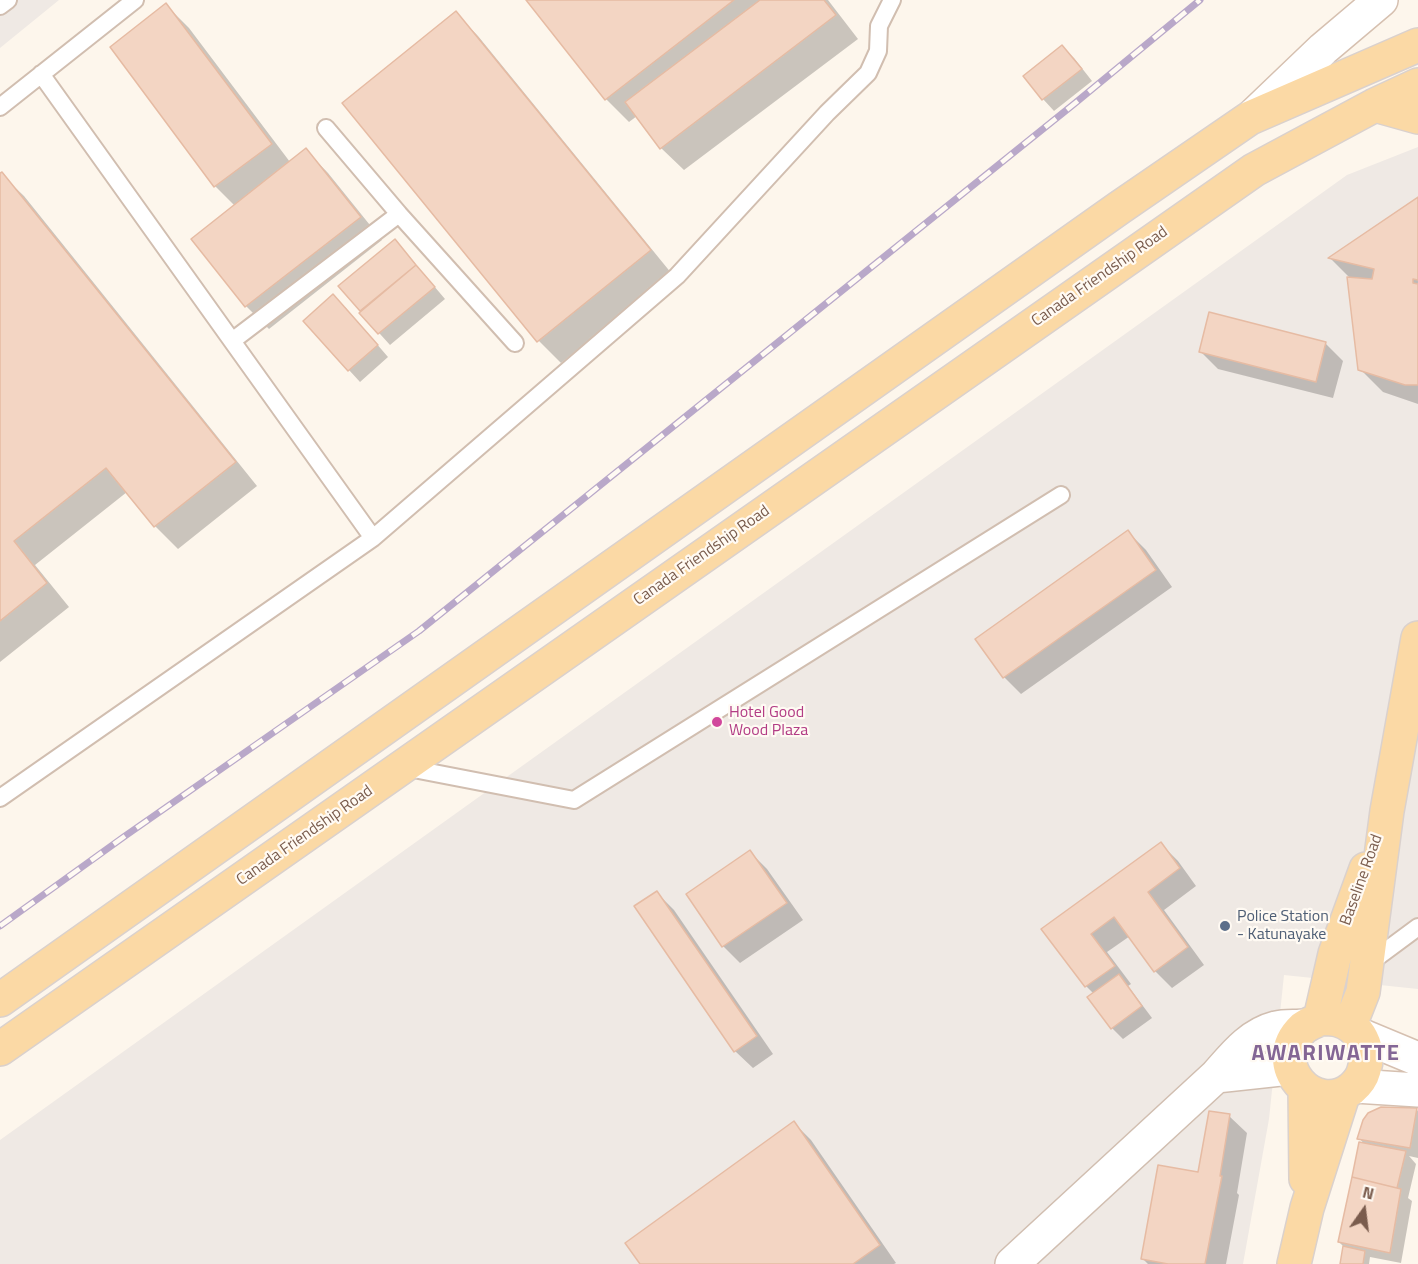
<!DOCTYPE html>
<style>
body{margin:0}
#map{position:relative;width:1418px;height:1264px;overflow:hidden;background:#fdf6ec;font-family:"Titillium Web",sans-serif}
canvas{display:block}
.north{position:absolute;left:1334px;top:1180px;width:60px;height:60px;-webkit-text-stroke:4px #fffaf3;paint-order:stroke;rotate:14deg;font-size:16px;font-weight:700;line-height:24px;text-align:center;color:#7a5c4d}
.north::after{content:'';display:block;margin:auto;width:21px;height:27px;background:#7a5c4d;clip-path:polygon(50% 0,100% 100%,50% 72%,0 100%)}
</style>
<div id="map">
<canvas width="1418" height="1264"></canvas>
<div class="north">N</div>
</div>
<script>
const c = document.querySelector('canvas').getContext('2d');
c.lineJoin = 'round';
function paint(path, color) { c.fillStyle = color; c.fill(path, 'evenodd'); }
function trace(path, color, width, dash) { c.strokeStyle = color; c.lineWidth = width; c.lineCap = dash ? 'butt' : 'round'; c.setLineDash(dash || []); c.stroke(path); }
function write(font, color, halo, rows, align = 'center') {
  c.font = font + ' "Titillium Web",sans-serif'; c.lineWidth = 4.5; c.setLineDash([]); c.textBaseline = 'middle'; c.strokeStyle = halo; c.fillStyle = color; for (const [text, x, y, turn = 0] of rows) {
    c.save(); c.translate(x, y); c.rotate((+turn || 0) * Math.PI / 180); c.textAlign = isNaN(turn) ? turn : align; if (halo) c.strokeText(text, 0, 0); c.fillText(text, 0, 0); c.restore();
  }
}
paint(new Path2D(`
 M0,0H59L0,48Z
 M1418,147V989L1284,975L1269,1119L1243,1264H0V1140L1347,175Z`), '#efe9e4');
paint(new Path2D(`
 M528,0H828L858,39L684,170L661,148L637,116L629,122L606,99Z
 M166,5L189,28L290,162L306,150L328,173L382,240L269,329L246,306L193,239L235,206L215,186Z
 M456,13L478,36L672,274L561,363L539,341Z
 M1062,47L1074,58L1092,81L1054,111L1043,99Z
 M1,174L24,196L257,486L178,549L155,526L127,492L35,565L69,607L0,662V175Z
 M1418,198V404L1383,392L1360,369L1351,279L1330,258Z
 M395,241L406,253L445,299L390,345L361,313L362,312L340,286Z
 M345,307L388,357L360,382L349,370Z
 M1325,343L1343,361L1333,398L1218,369L1201,352Z
 M1128,532L1146,550L1172,587L1021,694L1004,677Z
 M1161,844L1178,861L1196,886L1164,910L1204,965L1172,988L1155,971L1130,936L1107,952L1131,984L1128,986L1152,1018L1123,1039L1112,1028L1094,994L1086,986L1043,929Z
 M750,852L767,869L803,920L740,963L723,946Z
 M657,893L674,910L773,1054L753,1068L735,1051Z
 M1416,1109L1418,1111V1158L1409,1156L1416,1164L1408,1198L1412,1201L1401,1263L1370,1257L1369,1264H1341L1345,1248L1339,1242L1360,1144L1365,1145L1359,1138Z
 M1229,1116L1247,1133L1237,1193L1239,1195L1226,1264H1148L1142,1258L1199,1173Z
 M794,1123L811,1140L896,1263L894,1264H642Z`), '#0003');
const building = new Path2D(`
 M526,0H734L605,100Z
 M760,0H824L836,15L660,149L625,102Z
 M166,3L272,144L214,187L110,47Z
 M456,11L651,250L537,342L342,103Z
 M1062,45L1082,69L1042,100L1023,76Z
 M306,148L361,217L245,307L191,239Z
 M2,172L236,462L154,527L106,468L14,541L47,583L0,621V173Z
 M1418,197V280L1413,279V283L1418,284V385H1405L1358,370L1347,277L1372,279L1374,269L1328,258Z
 M395,239L416,265L360,311L338,286Z
 M416,265L435,287L378,334L359,313Z
 M333,294L378,345L348,371L303,321Z
 M1209,312L1326,342L1316,382L1199,352Z
 M1128,530L1156,570L1003,678L975,639Z
 M1161,842L1180,868L1148,892L1188,947L1154,972L1114,917L1091,934L1115,966L1085,987L1041,929Z
 M750,850L787,903L722,947L686,894Z
 M657,891L757,1036L734,1052L634,906Z
 M1119,974L1142,1006L1111,1029L1087,997Z
 M1381,1107L1417,1108L1410,1148L1357,1139L1363,1120L1368,1113Z
 M1209,1111L1230,1114L1220,1176H1222L1205,1264H1168L1141,1259L1158,1165L1198,1172Z
 M794,1121L880,1245L853,1264H640L625,1243Z
 M1359,1142L1406,1151L1397,1188L1352,1177Z
 M1352,1177L1401,1189L1390,1253L1338,1242Z
 M1343,1246L1365,1251L1363,1264H1340Z`);
paint(building, '#f3d5c3');
trace(building, '#e6bba3', 1.5);
const lane = new Path2D(`
 M0,6L8,0
 M41,74L373,538
 M0,107L135,0
 M326,128L399,214L515,343
 M232,341L399,214
 M403,767L574,800L1061,495
 M0,798L373,538L677,276L827,113L868,73L878,51L879,26L892,0
 M1368,964L1418,927`);
const street = new Path2D(`
 M1216,1076L1290,1068
 M1012,1264L1216,1076C1233,1057 1249,1035 1276,1028C1285,1026 1295,1027 1305,1026`);
const secondary = new Path2D(`
 M1254,115L1323,49L1381,0
 M1360,1035L1418,1059
 M1355,1086L1418,1090`);
const primary = new Path2D(`
 M1375,105L1418,117
 M0,1000L1119,208L1250,118L1418,45
 M1320,1019C1325,1019 1332,1018 1338,1020C1360,1026 1371,1049 1364,1070C1362,1078 1357,1084 1351,1089C1315,1117 1265,1064 1303,1028C1308,1024 1314,1022 1320,1019Z
 M1320,1019L1335,954L1366,869
 M1350,1025L1363,992L1387,811L1418,638
 M0,1049L1254,170L1375,105L1418,85
 M1305,1088L1306,1179
 M1294,1264L1307,1208L1343,1095`);
trace(lane, '#d1beb0', 20);
trace(street, '#d1beb0', 36);
trace(secondary, '#d6c0b0', 36);
trace(primary, '#dad1cd', 36);
trace(lane, '#fff', 16);
trace(street, '#fff', 33);
trace(secondary, '#fff', 33);
trace(primary, '#fbd9a5', 33);
const rail = new Path2D(`
 M0,926L125,836L419,631L1074,104L1200,0`);
trace(rail, '#b9a8c9', 7);
trace(rail, '#fffaf3', 4.5, [14]);
for (const [x, y, r, color] of [
 [717,722,6,"#d1479c"],
 [1225,926,6,"#5c6f8a"]
]) { const dot = new Path2D(); dot.arc(x, y, r, 0, 2 * Math.PI); c.fillStyle = color; c.fill(dot); trace(dot, '#fffaf3', 2); }
write('16px', '#7a5c4d', '#fffaf3', [
 ["Canada Friendship Road",1100,277,-35],
 ["Canada Friendship Road",702,556,-35],
 ["Canada Friendship Road",305,836,-35],
 ["Baseline Road",1362,880,-70]
]);
write('16px', '#b23c85', '#fffaf3', [
 ["Hotel Good",729,713],
 ["Wood Plaza",729,731]
], 'left');
write('16px', '#4e5e75', '#fffaf3', [
 ["Police Station",1237,917],
 ["- Katunayake",1237,935]
], 'left');
c.letterSpacing = '1.5px';
write('bold 22px', '#846695', '#fffaf3', [
 ["AWARIWATTE",1326,1055]
]);
c.letterSpacing = '0px';
</script>
